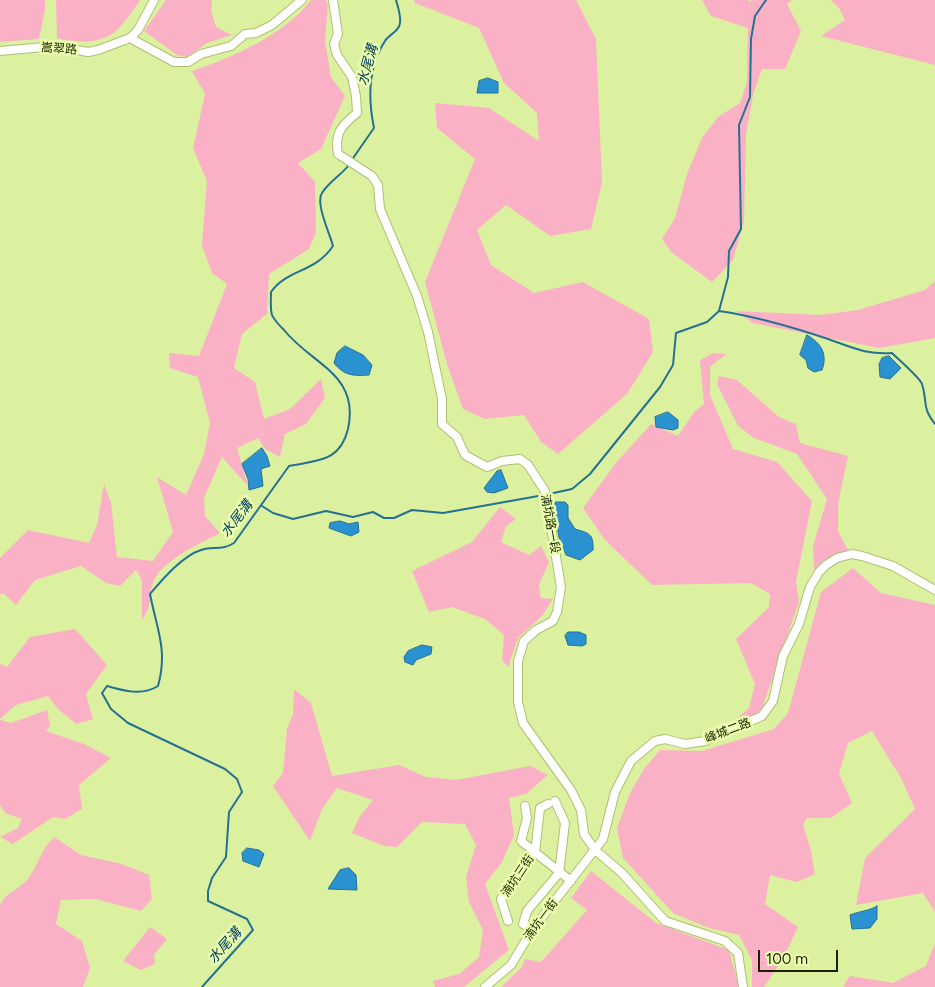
<!DOCTYPE html>
<meta charset="utf-8">
<style>
body{margin:0}
#map{position:relative;width:935px;height:987px;overflow:hidden;background:#dcf1a0;font-family:Figtree,sans-serif}
canvas{display:block}
.scale{position:absolute;left:758px;top:950px;width:80px;height:22px;box-sizing:border-box;border:2px solid #1a2001;border-top:0;padding-left:6px;font-size:15px;line-height:18px;white-space:nowrap;color:#1a2001;-webkit-text-stroke:4px #e9ffad;paint-order:stroke}
</style>
<div id="map">
<canvas width="935" height="987"></canvas>
<div class="scale">100 m</div>
</div>
<script>
const c = document.querySelector('canvas').getContext('2d');
c.lineJoin = 'round';
function paint(path, color) { c.fillStyle = color; c.fill(path, 'evenodd'); }
function trace(path, color, width, dash) { c.strokeStyle = color; c.lineWidth = width; c.lineCap = dash ? 'butt' : 'round'; c.setLineDash(dash || []); c.stroke(path); }
function write(font, color, halo, rows, align = 'center') {
  c.font = font + ' Figtree,"Noto Sans TC",sans-serif'; c.lineWidth = 5; c.setLineDash([]); c.textBaseline = 'middle'; c.strokeStyle = halo; c.fillStyle = color; for (const [text, x, y, turn = 0] of rows) {
    c.save(); c.translate(x, y); c.rotate((+turn || 0) * Math.PI / 180); c.textAlign = isNaN(turn) ? turn : align; if (halo) c.strokeText(text, 0, 0); c.fillText(text, 0, 0); c.restore();
  }
}
paint(new Path2D(`
 M0,0H45V10L39,39L0,42Z
 M56,0H140C134,9 128,18 121,26C107,44 77,44 57,38Z
 M166,0H212L211,10L216,27L232,35L207,43L187,57L177,55L144,31Z
 M311,0H326L328,4L325,41L331,77L345,96L321,149L298,163L315,182L316,233L309,249L269,274L267,314L242,334L234,368L255,382L264,419L290,409L321,379L325,398L306,424L285,434L280,457L265,449L258,438L237,448L248,486L222,457L204,498L205,516L220,533C201,543 160,561 153,583C148,598 153,605 142,620V580L136,570L120,586L106,583L81,566L35,580L16,605L3,593L0,595V558L28,530L89,543L97,525L104,484L111,503L117,557L153,561L173,532L157,477L186,495L204,454L210,423L198,377L170,368L169,353L199,356L227,284L212,273L202,245L207,181L193,148L205,94L192,71C230,59 287,33 311,0Z
 M414,0H576L596,39L602,183L591,229L550,236L506,205L477,230L491,265L534,293L583,282L649,319L653,352L627,394L558,454L541,442L524,415L485,419L463,409L447,364L425,282L475,159L437,128L435,103L489,108L539,141L537,113L504,83L479,28L415,3Z
 M702,0H748L749,2L752,0H792L787,4L801,31L785,69H762L753,95L746,135L744,221L733,260L712,282L671,252L662,239L675,218L687,174L702,138L718,117L740,103L747,82L748,28L711,16Z
 M831,0H935V65L821,36L845,20L839,8Z
 M935,281V338L879,348L753,323L736,311L820,315L858,310L925,290Z
 M713,353L726,354L710,367V395L733,449L777,462L812,501L796,582L799,602L759,717L726,728L749,708L755,684L736,639L769,607L770,594L751,583L652,585L605,540L583,508L615,464L651,424L678,436L694,412L704,404L700,360Z
 M719,376L737,380L779,417L796,424L800,443L848,456L838,504V531L848,550L814,572L813,546L827,499L797,454L754,438L738,426L717,384Z
 M500,507L516,519L506,526L501,542L529,555L541,546L549,562L539,585L541,598L553,599L542,616L518,638L508,667L502,660L504,635L485,619L452,607L429,612L412,571L472,542Z
 M853,568L881,593L935,605V912L923,893L856,905L865,858L915,809L901,778L872,731L848,743L839,774L852,803L831,818H807L803,824L811,851L815,874L797,882L770,875L765,904L798,927L783,959L764,987H752V960L739,935L709,928L673,913L623,858L617,828L630,793L644,769L660,750L702,751L774,729L788,713L821,592Z
 M75,629L107,665L86,694L93,719L76,724L58,709L48,696L16,705L0,719V664L7,667L30,637Z
 M294,689L311,703L332,776L399,765L426,777L456,780L530,766L548,775L526,794L509,798L514,835L502,862L485,884L509,950L464,987H435L433,981L459,974L479,957L483,930L469,902L466,877L476,845L465,824L422,822L397,847L384,846L352,833L360,816L373,800L337,788L322,809L310,841L273,786L283,773L287,729L293,714Z
 M47,710L50,726L46,731L84,744L111,758L79,785L82,809L65,819L53,817L13,844L0,837L18,828L22,819L5,813L0,805V720L11,723Z
 M54,837L81,855L122,864L149,875L152,899L141,911L95,899L61,900L56,924L82,941L90,968L83,987H0V905C5,893 18,890 26,881C38,868 40,850 54,837Z
 M591,871L656,923L729,950L739,987H501L522,967L525,959L541,962L587,910L571,898Z
 M150,927L167,939L154,955L155,964L141,970L123,961Z
 M935,943V987H843L850,976L893,983L926,966Z`), '#fab1c6');
const water = new Path2D(`
 M488,78L498,82V93H477L479,81Z
 M807,335C821,343 828,354 822,370L814,372L808,368L806,360L800,355Z
 M345,346L363,355L372,365L369,375C354,376 344,376 334,363L337,353Z
 M889,356L901,368L890,379L880,377L879,364L882,358Z
 M668,412L678,420V428L673,430L656,427L655,417Z
 M262,448L267,456L270,466L261,469L263,486L249,490L248,479L242,464Z
 M501,470L508,488L494,493L487,492L484,488L497,471Z
 M554,502H565L568,505V518L575,529C588,533 594,533 593,550L580,560L566,555L559,537L553,506Z
 M340,521L349,524L358,522L359,532L351,536L329,528L330,523Z
 M568,632H579L586,635V644L582,646L568,645L565,636Z
 M422,645L432,647L431,654L416,660L413,665L405,662L404,657L408,651Z
 M247,848L259,850L264,854L259,867L243,861L242,853Z
 M349,868L356,875L357,890L328,889L340,870Z
 M877,906V919L870,928L852,929L850,915C860,911 869,911 877,906Z`);
paint(water, '#2a92d0');
trace(water, '#257092', 1);
trace(new Path2D(`
 M351,161L374,128C368,99 368,67 385,41C389,34 399,32 400,23C401,16 398,7 396,0
 M719,311C753,316 792,327 825,338C850,346 864,355 892,353C899,360 920,378 922,384C928,402 921,406 935,424
 M549,494L572,489L590,474L660,387L673,365L676,333L707,322L719,311L728,277L729,251L741,229L739,125L750,97L751,39L755,16L766,0
 M262,506L273,513L293,519L326,511L353,517L373,512L384,518H394L412,510L443,513L544,495
 M202,987L253,930L247,919L208,901V891L212,878L226,857L229,812L242,792L237,779L225,769L128,723L111,709L102,693L107,686C124,691 142,696 158,686C168,650 157,630 150,594C162,580 182,556 201,550C214,546 221,551 234,543L289,466C318,460 340,462 348,429C360,374 312,365 284,330C280,326 274,320 272,315C270,308 271,299 271,292C287,269 315,273 333,246C330,234 315,203 322,193C328,183 341,175 349,165`), '#257092', 2);
const minor = new Path2D(`
 M333,0L338,34L334,44L337,55L352,77L356,96L357,113C342,125 334,133 338,154L372,176L378,185L380,209L417,296L428,332L442,399V424L457,437L465,455L487,467L502,461L520,459L528,465L545,491L561,587L557,612L553,621L536,630L524,641L518,661V702L523,723L571,790L581,810L584,834L595,850L622,873L665,921L725,941L738,953L743,987
 M130,38L174,62H188L201,54L231,46L245,34L256,33L272,25L302,0
 M0,51L44,47H60L88,52L98,50L130,38L138,30L154,0
 M525,806L527,818L521,841L571,881
 M508,921L501,899L535,853L540,808L548,804
 M532,930L523,924L527,911L559,873L565,823L555,801
 M485,987L511,965L532,930L603,839L615,792L631,761L655,741L665,739L685,744L705,741L762,716L773,701L783,656L799,624L810,587L819,572L826,565L837,558L852,554L862,556L893,566L935,590`);
trace(minor, '#adc071', 10);
trace(minor, '#fff', 8);
write('12px', '#1a2001', '#e9ffad', [
 ["嵩翠路",59,49,4],
 ["湳坑路一段",550,524,80],
 ["峰城二路",728,731,-21],
 ["湳坑三街",518,876,-56],
 ["湳坑一街",541,920,-54]
]);
write('italic 14px', '#084161', '#e9ffad', [
 ["水尾溝",368,65,-74],
 ["水尾溝",237,519,-52],
 ["水尾溝",225,946,-48]
]);
</script>
